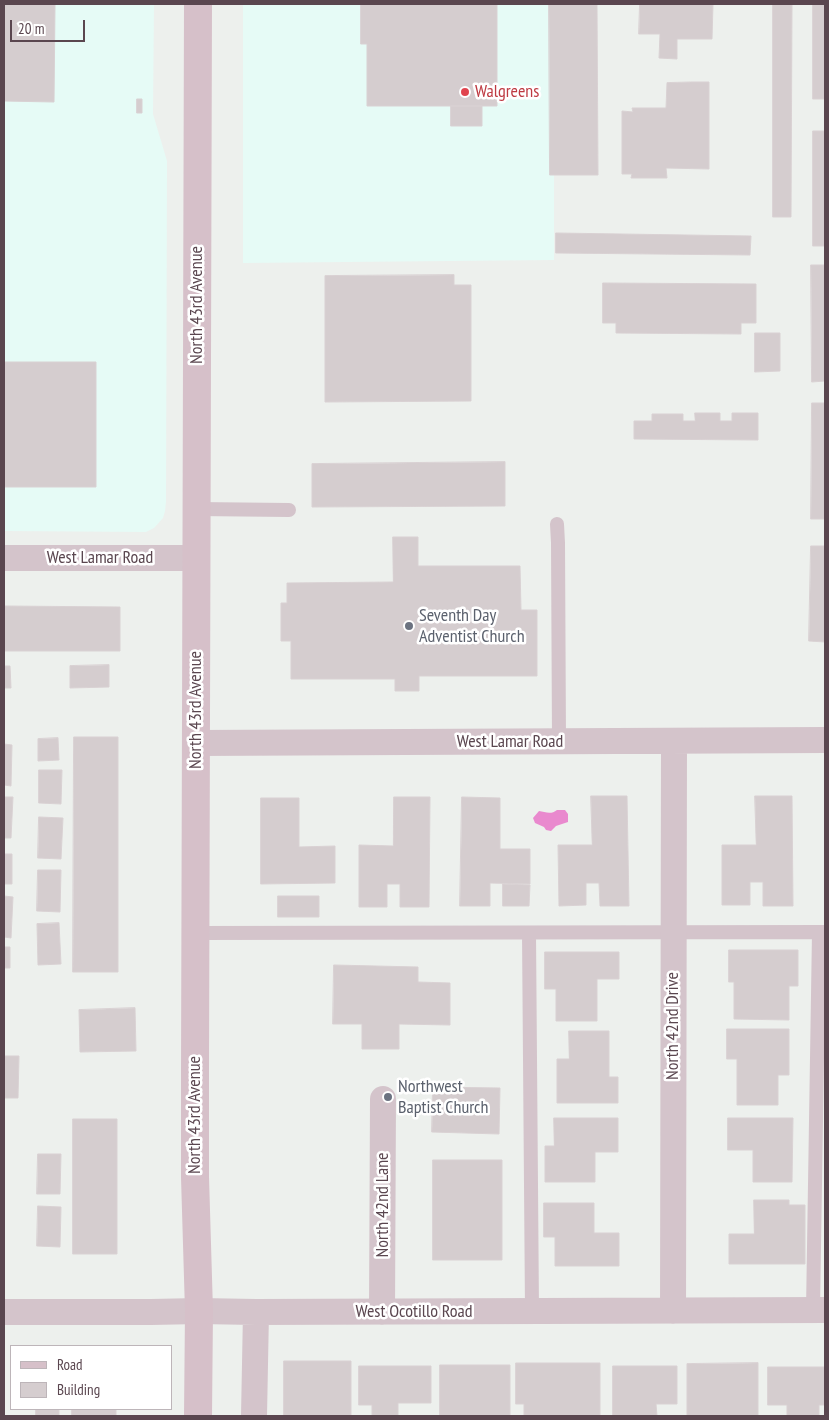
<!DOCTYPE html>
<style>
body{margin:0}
#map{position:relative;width:829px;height:1420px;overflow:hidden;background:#edf0ed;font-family:"PT Sans Narrow",sans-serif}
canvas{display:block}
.frame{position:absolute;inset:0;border:5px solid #5a464f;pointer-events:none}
.legend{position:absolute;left:10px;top:1345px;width:162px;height:65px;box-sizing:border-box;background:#fff;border:1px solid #bdb5b9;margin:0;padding:6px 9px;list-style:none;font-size:15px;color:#5a464f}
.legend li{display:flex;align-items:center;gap:10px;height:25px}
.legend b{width:25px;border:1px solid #bdb5b9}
.scale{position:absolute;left:10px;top:20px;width:75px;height:22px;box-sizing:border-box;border:2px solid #5a464f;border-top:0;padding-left:6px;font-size:15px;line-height:18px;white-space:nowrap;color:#5a464f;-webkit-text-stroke:4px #fff;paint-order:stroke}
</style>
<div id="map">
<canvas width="829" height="1420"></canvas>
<div class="frame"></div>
<ul class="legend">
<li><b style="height:6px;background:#d6c0c9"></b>Road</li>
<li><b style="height:14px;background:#d5cdcf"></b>Building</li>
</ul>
<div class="scale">20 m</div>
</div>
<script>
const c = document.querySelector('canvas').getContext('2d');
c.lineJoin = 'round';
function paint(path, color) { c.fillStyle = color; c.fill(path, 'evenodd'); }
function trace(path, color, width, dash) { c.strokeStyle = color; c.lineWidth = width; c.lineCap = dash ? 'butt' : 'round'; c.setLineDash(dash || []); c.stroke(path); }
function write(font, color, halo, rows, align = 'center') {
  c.font = font + ' "PT Sans Narrow",sans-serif'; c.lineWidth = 5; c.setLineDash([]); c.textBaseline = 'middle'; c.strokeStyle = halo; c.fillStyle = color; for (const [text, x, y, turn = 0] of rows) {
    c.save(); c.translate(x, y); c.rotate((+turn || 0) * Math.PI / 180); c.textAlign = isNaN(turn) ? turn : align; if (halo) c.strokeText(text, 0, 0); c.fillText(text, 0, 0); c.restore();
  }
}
paint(new Path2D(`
 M4,4H154L153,114L167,161L166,502L165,511L163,518L154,528L146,532L4,531Z
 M243,4H554V260L243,263Z`), '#e6fbf6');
paint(new Path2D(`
 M557,810H565L568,814V822L556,826L551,831L546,830L544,827L535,823L533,818L539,811C545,812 551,815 557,810Z`), '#e989ce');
const building = new Path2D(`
 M4,4H55L54,102L4,101Z
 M361,4H497V106H367V44H361Z
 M549,4H597L598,175H550Z
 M640,4H713L712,39H677V59L659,58L660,34H639Z
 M773,4H792L791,217H773Z
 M813,4H825V99H813Z
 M691,82H709V169L666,168L667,178H631L632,174H622V111L633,112L632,108H666L667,83Z
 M137,99H142V113H137Z
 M451,106H482V126H451Z
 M813,131H825V246H813Z
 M556,233L751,236L750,255L556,253Z
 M811,265H825V381L812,382Z
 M454,275V285H471V401L325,402V276Z
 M603,283L756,284V323H741V334L616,333V323H603Z
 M755,333H780V371L755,372Z
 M4,362H96V487H4Z
 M812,403H825V519H811Z
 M695,413H720V421H732V413H758V440L634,439V421H652V414H683V421H695Z
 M505,462V506L312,507V464Z
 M393,537H418V566H520L521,610H537V676H419V691H395V679H291V641H281V603H287V583L393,582Z
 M811,546H825V642L809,641Z
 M4,606L120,607V651H4Z
 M109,665V687L70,688V666Z
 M4,666H10L11,688H4Z
 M74,737H118V972H73Z
 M58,738L59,760L38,761V739Z
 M4,744L12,745L11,786L4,785Z
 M39,770H62L61,804L39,803Z
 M591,796H627L629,906H600L599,883H586V905L559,906L558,845H592Z
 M755,796H792L793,906H763V882H750V905H722V845H756Z
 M4,797H13L11,838H4Z
 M394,797H430L429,907H400V884H387V907H359V845L393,846Z
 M462,797L500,798V849H530V884L490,883V906H460Z
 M261,798H299V847L335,846V883L261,884Z
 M39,817L63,818L61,859L38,858Z
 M4,854H12V884H4Z
 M38,870H61L60,912L37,911Z
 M503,884L530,885L529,906H503Z
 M4,896L13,897L11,938L4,937Z
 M278,896H319V917H278Z
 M59,923L61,964L38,965L37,924Z
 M4,947H10V968H4Z
 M729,950H798V986H789V1020L734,1019V982H729Z
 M545,952H619V979H597V1021H556V989H545Z
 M334,965L418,967V982L450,983V1025L399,1024V1049H362V1024H333Z
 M135,1008L136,1051L80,1052L79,1010Z
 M727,1029H789V1075H778V1105H737V1059H727Z
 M569,1031H609V1077H618V1103H557V1059H569Z
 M4,1056H19L18,1098H4Z
 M433,1087L500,1088L499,1134L432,1132Z
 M554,1118H618V1152H595V1182H545V1146H554Z
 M728,1118H793L792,1182H753V1150H728Z
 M73,1119H117V1254H73Z
 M38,1154H61L60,1194H37Z
 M433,1160H502V1260H433Z
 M754,1200H789V1205H805V1264H729V1234H754Z
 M544,1203H594V1233H619V1266H555V1237H544Z
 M38,1206L61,1207L60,1247L37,1246Z
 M284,1361H351V1416H284Z
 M516,1363H600V1416H524V1404H516Z
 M758,1363V1416H687V1364Z
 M440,1365H510V1416H440Z
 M359,1366H431V1403H398V1416H372V1405H359Z
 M613,1366H677V1404H656L657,1416H613Z
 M768,1367H825V1405H819V1416H787V1405H768Z
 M36,1409H59V1416H36Z
 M72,1409H116V1416H72Z`);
paint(building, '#d5cdcf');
trace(building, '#d9d1d3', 1);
trace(new Path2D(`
 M196,509L289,510
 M557,524L558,543L559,741
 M195,933L825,932
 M529,933L532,1311
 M813,1310L819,932`), '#d4c4cb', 14);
trace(new Path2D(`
 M4,558H196
 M196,743L825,740
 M673,1311L674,741
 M4,1312H151L199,1311L256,1312L825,1310
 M382,1312L383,1099
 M254,1416L256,1312`), '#d4c4cb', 26);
trace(new Path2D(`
 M198,1416L199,1311L195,1177V1069L198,4`), '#d6c0c9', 28);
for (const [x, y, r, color] of [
 [465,92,5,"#e0444e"],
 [409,626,5,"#6b7280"],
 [388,1097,5,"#6b7280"]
]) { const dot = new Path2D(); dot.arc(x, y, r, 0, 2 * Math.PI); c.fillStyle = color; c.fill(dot); trace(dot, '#fff', 2); }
write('18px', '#be3a42', '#fff', [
 ["Walgreens",475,92]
], 'left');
write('18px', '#5a464f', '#fff', [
 ["North 43rd Avenue",197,305,-90],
 ["West Lamar Road",100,558],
 ["North 43rd Avenue",196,710,-90],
 ["West Lamar Road",510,742],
 ["North 42nd Drive",673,1026,-90],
 ["North 43rd Avenue",195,1115,-90],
 ["North 42nd Lane",383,1205,-90],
 ["West Ocotillo Road",414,1312]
]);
write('18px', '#5b616d', '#fff', [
 ["Seventh Day",419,616],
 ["Adventist Church",419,637],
 ["Northwest",398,1087],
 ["Baptist Church",398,1108]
], 'left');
</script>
